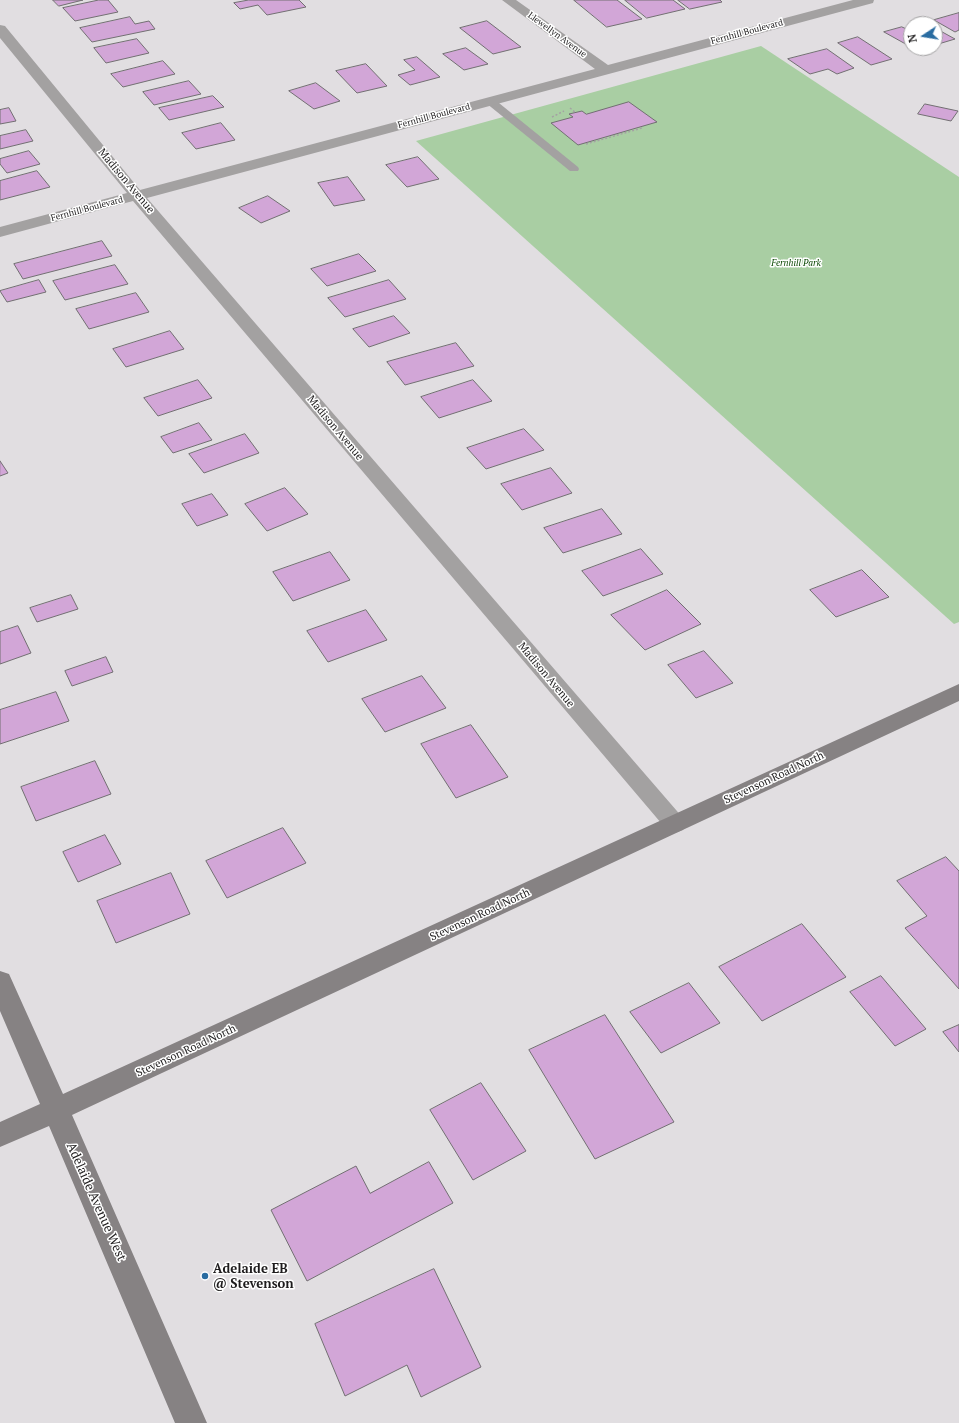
<!DOCTYPE html>
<style>
body{margin:0}
#map{position:relative;width:959px;height:1423px;overflow:hidden;background:#e1dee1;font-family:"PT Serif",serif}
canvas{display:block}
.north{position:absolute;left:903px;top:16px;width:40px;height:40px;box-sizing:border-box;background:#fff;border:1px solid #a5a4a5;border-radius:50%;rotate:258deg;font-size:11px;font-weight:700;line-height:16px;text-align:center;color:#1e1c1d}
.north::after{content:'';display:block;margin:auto;width:14px;height:18px;background:#296ca1;clip-path:polygon(50% 0,100% 100%,50% 72%,0 100%)}
</style>
<div id="map">
<canvas width="959" height="1423"></canvas>
<div class="north">N</div>
</div>
<script>
const c = document.querySelector('canvas').getContext('2d');
c.lineJoin = 'round';
function paint(path, color) { c.fillStyle = color; c.fill(path, 'evenodd'); }
function trace(path, color, width, dash) { c.strokeStyle = color; c.lineWidth = width; c.lineCap = dash ? 'butt' : 'round'; c.setLineDash(dash || []); c.stroke(path); }
function write(font, color, halo, rows, align = 'center') {
  c.font = font + ' "PT Serif",serif'; c.lineWidth = 3; c.setLineDash([]); c.textBaseline = 'middle'; c.strokeStyle = halo; c.fillStyle = color; for (const [text, x, y, turn = 0] of rows) {
    c.save(); c.translate(x, y); c.rotate((+turn || 0) * Math.PI / 180); c.textAlign = isNaN(turn) ? turn : align; if (halo) c.strokeText(text, 0, 0); c.fillText(text, 0, 0); c.restore();
  }
}
paint(new Path2D(`
 M761,46L959,177V622L954,624L416,141Z`), '#a9cea3');
const building = new Path2D(`
 M53,0H83L59,6Z
 M99,0H108L118,12L75,21L63,8Z
 M249,0H299L306,7L267,15L258,5L240,9L234,3Z
 M574,0H617L642,19L607,27Z
 M625,0H673L685,9L647,18Z
 M678,0H720L722,2L690,9Z
 M959,13V30L955,32L934,20Z
 M130,17L135,24L149,21L155,29L92,42L80,28Z
 M487,21L521,47L493,54L460,28Z
 M902,27L911,31V47L884,32Z
 M935,28L955,39L935,45Z
 M858,37L892,59L871,65L838,43Z
 M137,39L149,53L106,63L94,48Z
 M466,48L488,64L464,70L443,54Z
 M827,49L854,68L837,74L828,69L810,74L788,59Z
 M417,57L440,77L410,85L398,75L415,70L404,60Z
 M163,61L175,74L123,87L111,74Z
 M366,64L387,86L357,93L336,71Z
 M189,81L201,94L154,105L143,92Z
 M316,83L340,101L314,109L289,91Z
 M213,96L224,107L169,120L159,108Z
 M629,102L657,122L578,145L551,123L573,117L569,114L582,111L586,114Z
 M925,104L958,111L951,121L918,114Z
 M9,108L16,121L0,124V110Z
 M221,123L235,140L196,149L182,133Z
 M26,130L33,141L0,149V136Z
 M29,151L40,164L7,173L0,164V159Z
 M418,157L439,179L407,187L386,165Z
 M37,171L50,187L0,200V181Z
 M348,177L365,200L334,206L318,183Z
 M268,196L290,211L261,223L239,208Z
 M102,241L112,256L23,279L14,264Z
 M359,254L376,271L327,286L311,269Z
 M115,265L128,284L65,300L53,281Z
 M39,280L46,292L7,302L0,291Z
 M389,280L406,299L345,317L328,298Z
 M136,293L149,312L89,329L76,309Z
 M394,316L410,333L369,347L353,329Z
 M170,331L184,349L126,367L113,349Z
 M456,343L474,366L405,385L387,362Z
 M198,380L212,398L158,416L144,398Z
 M473,380L492,401L439,418L421,397Z
 M199,423L212,440L173,453L161,437Z
 M524,429L544,450L486,469L467,448Z
 M245,434L259,453L204,473L189,454Z
 M0,461L8,473L0,476Z
 M551,468L572,493L522,510L501,484Z
 M285,488L308,514L267,531L245,504Z
 M212,494L228,515L197,526L182,504Z
 M602,509L622,534L563,553L544,528Z
 M641,549L663,574L603,596L582,571Z
 M330,552L350,580L293,601L273,572Z
 M862,570L889,597L836,617L810,590Z
 M667,590L701,624L645,650L611,615Z
 M71,595L78,609L37,622L30,608Z
 M366,610L387,640L328,662L307,631Z
 M18,626L31,653L0,664V632Z
 M704,651L733,683L696,698L668,665Z
 M106,657L113,672L72,686L65,671Z
 M422,676L446,708L385,732L362,699Z
 M56,692L69,721L0,744V710Z
 M471,725L508,777L456,798L421,744Z
 M95,761L111,794L36,821L21,787Z
 M283,828L306,863L227,898L206,861Z
 M105,835L121,864L78,882L63,852Z
 M946,857L959,871V989L905,928L927,916L897,881Z
 M171,873L190,914L116,943L97,901Z
 M802,924L846,977L762,1021L719,967Z
 M881,976L926,1029L895,1046L850,992Z
 M689,983L720,1023L661,1053L630,1012Z
 M605,1015L674,1122L595,1159L529,1050Z
 M959,1025V1052L943,1032Z
 M481,1083L526,1151L473,1180L430,1110Z
 M429,1162L453,1203L307,1281L271,1210L356,1166L370,1193Z
 M434,1269L481,1367L421,1397L407,1365L345,1396L315,1324Z`);
paint(building, '#d2a6d7');
trace(building, '#726f72', 1);
trace(new Path2D(`
 M570,108L576,113
 M552,117L564,111
 M586,144L642,128`), '#a4a1a3', 1.5, [2, 2]);
paint(new Path2D(`
 M490,98L494,99L578,167L579,169L578,171H570L486,103L485,101L486,99Z`), '#a3a1a1');
paint(new Path2D(`
 M502,0H516L608,65L853,0H874L873,3L147,198L683,818L687,824L683,830L675,833L667,830L133,201L0,237V227L127,193L0,38V25L5,26L140,190L595,69Z`), '#a3a1a1');
paint(new Path2D(`
 M959,684V701L72,1115L207,1423H175L49,1126L0,1147V1122L40,1104L0,1011V971L9,974L63,1094Z`), '#868283');
for (const [x, y, r, color] of [
 [205,1276,4,"#296ca1"]
]) { const dot = new Path2D(); dot.arc(x, y, r, 0, 2 * Math.PI); c.fillStyle = color; c.fill(dot); trace(dot, '#fff', 1.5); }
write('9px', '#1e1c1d', '#fff', [
 ["Fernhill Boulevard",747,32,-15],
 ["Llewellyn Avenue",557,35,36],
 ["Fernhill Boulevard",434,116,-15],
 ["Fernhill Boulevard",87,209,-15]
]);
write('italic 9px', '#0b4803', '#fff', [
 ["Fernhill Park",796,263]
]);
write('11px', '#1e1c1d', '#fff', [
 ["Madison Avenue",126,181,50],
 ["Madison Avenue",335,428,50],
 ["Madison Avenue",546,675,50],
 ["Stevenson Road North",774,778,-25],
 ["Stevenson Road North",480,915,-25],
 ["Stevenson Road North",186,1051,-25]
]);
write('13px', '#1e1c1d', '#fff', [
 ["Adelaide Avenue West",96,1202,66]
]);
write('bold 13px', '#1e1c1d', '#fff', [
 ["Adelaide EB",213,1269],
 ["@ Stevenson",213,1284]
], 'left');
</script>
